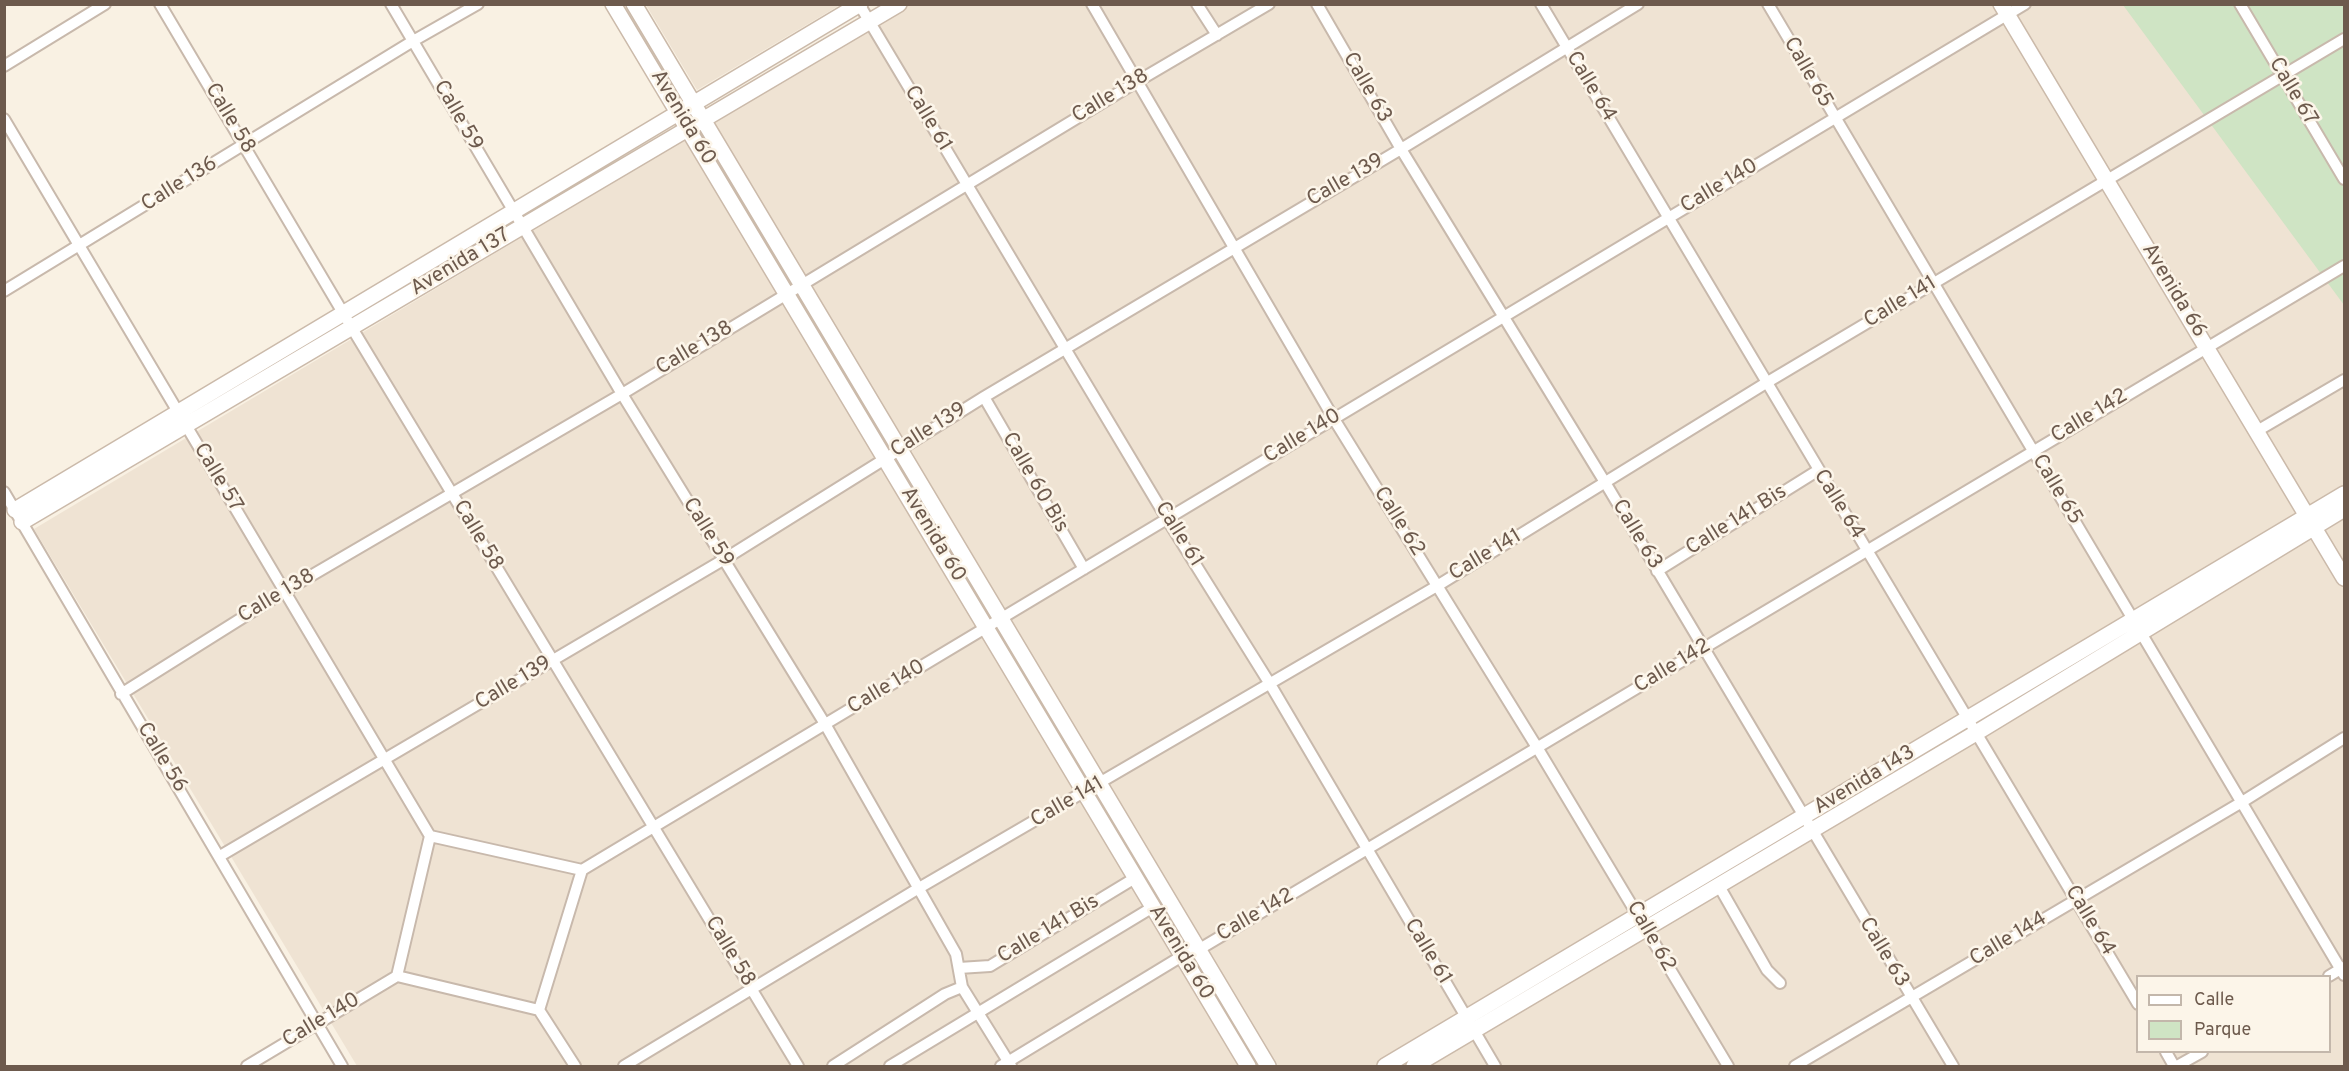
<!DOCTYPE html>
<style>
body{margin:0}
#map{position:relative;width:2349px;height:1071px;overflow:hidden;background:#f9f1e3;font-family:Overpass,sans-serif}
canvas{display:block}
.frame{position:absolute;inset:0;border:6px solid #6d5a4d;pointer-events:none}
.legend{position:absolute;left:2136px;top:975px;width:195px;height:78px;box-sizing:border-box;background:#fcf5e9;border:2px solid #c3b7ab;margin:0;padding:8px 10px;list-style:none;font-size:18px;color:#6d5a4d}
.legend li{display:flex;align-items:center;gap:12px;height:30px}
.legend b{width:30px;border:2px solid #c3b7ab}
</style>
<div id="map">
<canvas width="2349" height="1071"></canvas>
<div class="frame"></div>
<ul class="legend">
<li><b style="height:8px;background:#fff"></b>Calle</li>
<li><b style="height:16px;background:#cfe4c4"></b>Parque</li>
</ul>
</div>
<script>
const c = document.querySelector('canvas').getContext('2d');
c.lineJoin = 'round';
function paint(path, color) { c.fillStyle = color; c.fill(path, 'evenodd'); }
function trace(path, color, width, dash) { c.strokeStyle = color; c.lineWidth = width; c.lineCap = dash ? 'butt' : 'round'; c.setLineDash(dash || []); c.stroke(path); }
function write(font, color, halo, rows, align = 'center') {
  c.font = font + ' Overpass,sans-serif'; c.lineWidth = 5; c.setLineDash([]); c.textBaseline = 'middle'; c.strokeStyle = halo; c.fillStyle = color; for (const [text, x, y, turn = 0] of rows) {
    c.save(); c.translate(x, y); c.rotate((+turn || 0) * Math.PI / 180); c.textAlign = isNaN(turn) ? turn : align; if (halo) c.strokeText(text, 0, 0); c.fillText(text, 0, 0); c.restore();
  }
}
paint(new Path2D(`
 M646,5H840L697,90Z
 M910,5H2344V1066H357L34,529ZM2138,976H2330V1052H2138Z`), '#efe3d3');
paint(new Path2D(`
 M2123,5H2344V305Z`), '#cfe4c4');
const minor = new Path2D(`
 M160,4L352,328L798,1066
 M391,4L622,394L825,724L956,954L962,987L1011,1066
 M859,4L1167,519L1270,684L1495,1066
 M1092,4L1334,419L1538,749L1728,1066
 M1197,4L1217,35
 M1317,4L1401,149L1606,484L1953,1066
 M1541,4L2138,1004
 M1768,4L2344,975
 M2240,4L2344,179
 M4,66L105,4
 M4,119L430,836
 M4,291L413,41L478,4
 M984,397L1084,569
 M2257,431L2344,380
 M4,492L342,1066
 M1657,571L1817,471
 M121,694L285,591L622,394L1138,81L1269,4
 M430,836L582,870
 M220,856L723,560L984,397L1401,149L1638,4
 M582,870L2025,4
 M1719,886L1767,970L1780,983
 M959,968L990,966L1135,878
 M397,976L539,1010L582,870
 M397,976L430,836
 M2329,976L2344,967
 M539,1010L575,1066
 M2166,1052L2174,1066
 M247,1066L397,976
 M624,1066L919,888L1437,586L1766,383L2344,39
 M833,1066L945,994L962,987
 M890,1066L1153,907
 M1001,1066L1182,956L1198,950L2344,266
 M1795,1066L2242,802L2344,738
 M2177,1066L2202,1052`);
const secondary = new Path2D(`
 M613,4L1248,1066
 M634,4L1268,1066
 M2001,4L2344,578
 M15,510L860,4
 M22,522L899,4
 M1385,1066L2344,494
 M1414,1066L1976,733L2344,509`);
trace(minor, '#c8b9ac', 14);
trace(secondary, '#cbbaaa', 18);
trace(minor, '#fff', 10);
trace(secondary, '#fff', 15);
write('21px', '#6d5a4d', '#fcf5e9', [
 ["Calle 65",1807,73,60],
 ["Calle 64",1590,87,59],
 ["Calle 63",1366,88,60],
 ["Calle 67",2292,92,59],
 ["Calle 138",1111,97,-31],
 ["Calle 59",457,116,60],
 ["Avenida 60",682,118,59],
 ["Calle 58",229,119,59],
 ["Calle 61",927,119,59],
 ["Calle 139",1346,181,-30],
 ["Calle 136",180,185,-32],
 ["Calle 140",1720,187,-31],
 ["Avenida 137",461,263,-31],
 ["Avenida 66",2173,291,59],
 ["Calle 141",1901,303,-31],
 ["Calle 138",695,349,-31],
 ["Calle 142",2090,417,-31],
 ["Calle 139",929,431,-32],
 ["Calle 140",1303,437,-31],
 ["Calle 57",217,478,59],
 ["Calle 60 Bis",1034,483,60],
 ["Calle 65",2056,490,59],
 ["Calle 64",1838,505,58],
 ["Calle 141 Bis",1737,521,-32],
 ["Calle 62",1398,522,58],
 ["Calle 59",707,533,58],
 ["Avenida 60",932,535,59],
 ["Calle 61",1178,535,58],
 ["Calle 63",1636,535,59],
 ["Calle 58",477,536,59],
 ["Calle 141",1486,556,-31],
 ["Calle 138",277,597,-31],
 ["Calle 142",1673,667,-31],
 ["Calle 139",514,684,-31],
 ["Calle 140",887,688,-31],
 ["Calle 56",161,758,59],
 ["Avenida 143",1865,781,-31],
 ["Calle 141",1068,803,-30],
 ["Calle 142",1256,916,-30],
 ["Calle 64",2089,921,59],
 ["Calle 141 Bis",1049,930,-31],
 ["Calle 62",1650,937,60],
 ["Calle 144",2009,940,-31],
 ["Calle 58",729,952,59],
 ["Calle 61",1427,952,59],
 ["Avenida 60",1180,953,59],
 ["Calle 63",1883,953,59],
 ["Calle 140",322,1021,-31]
]);
</script>
